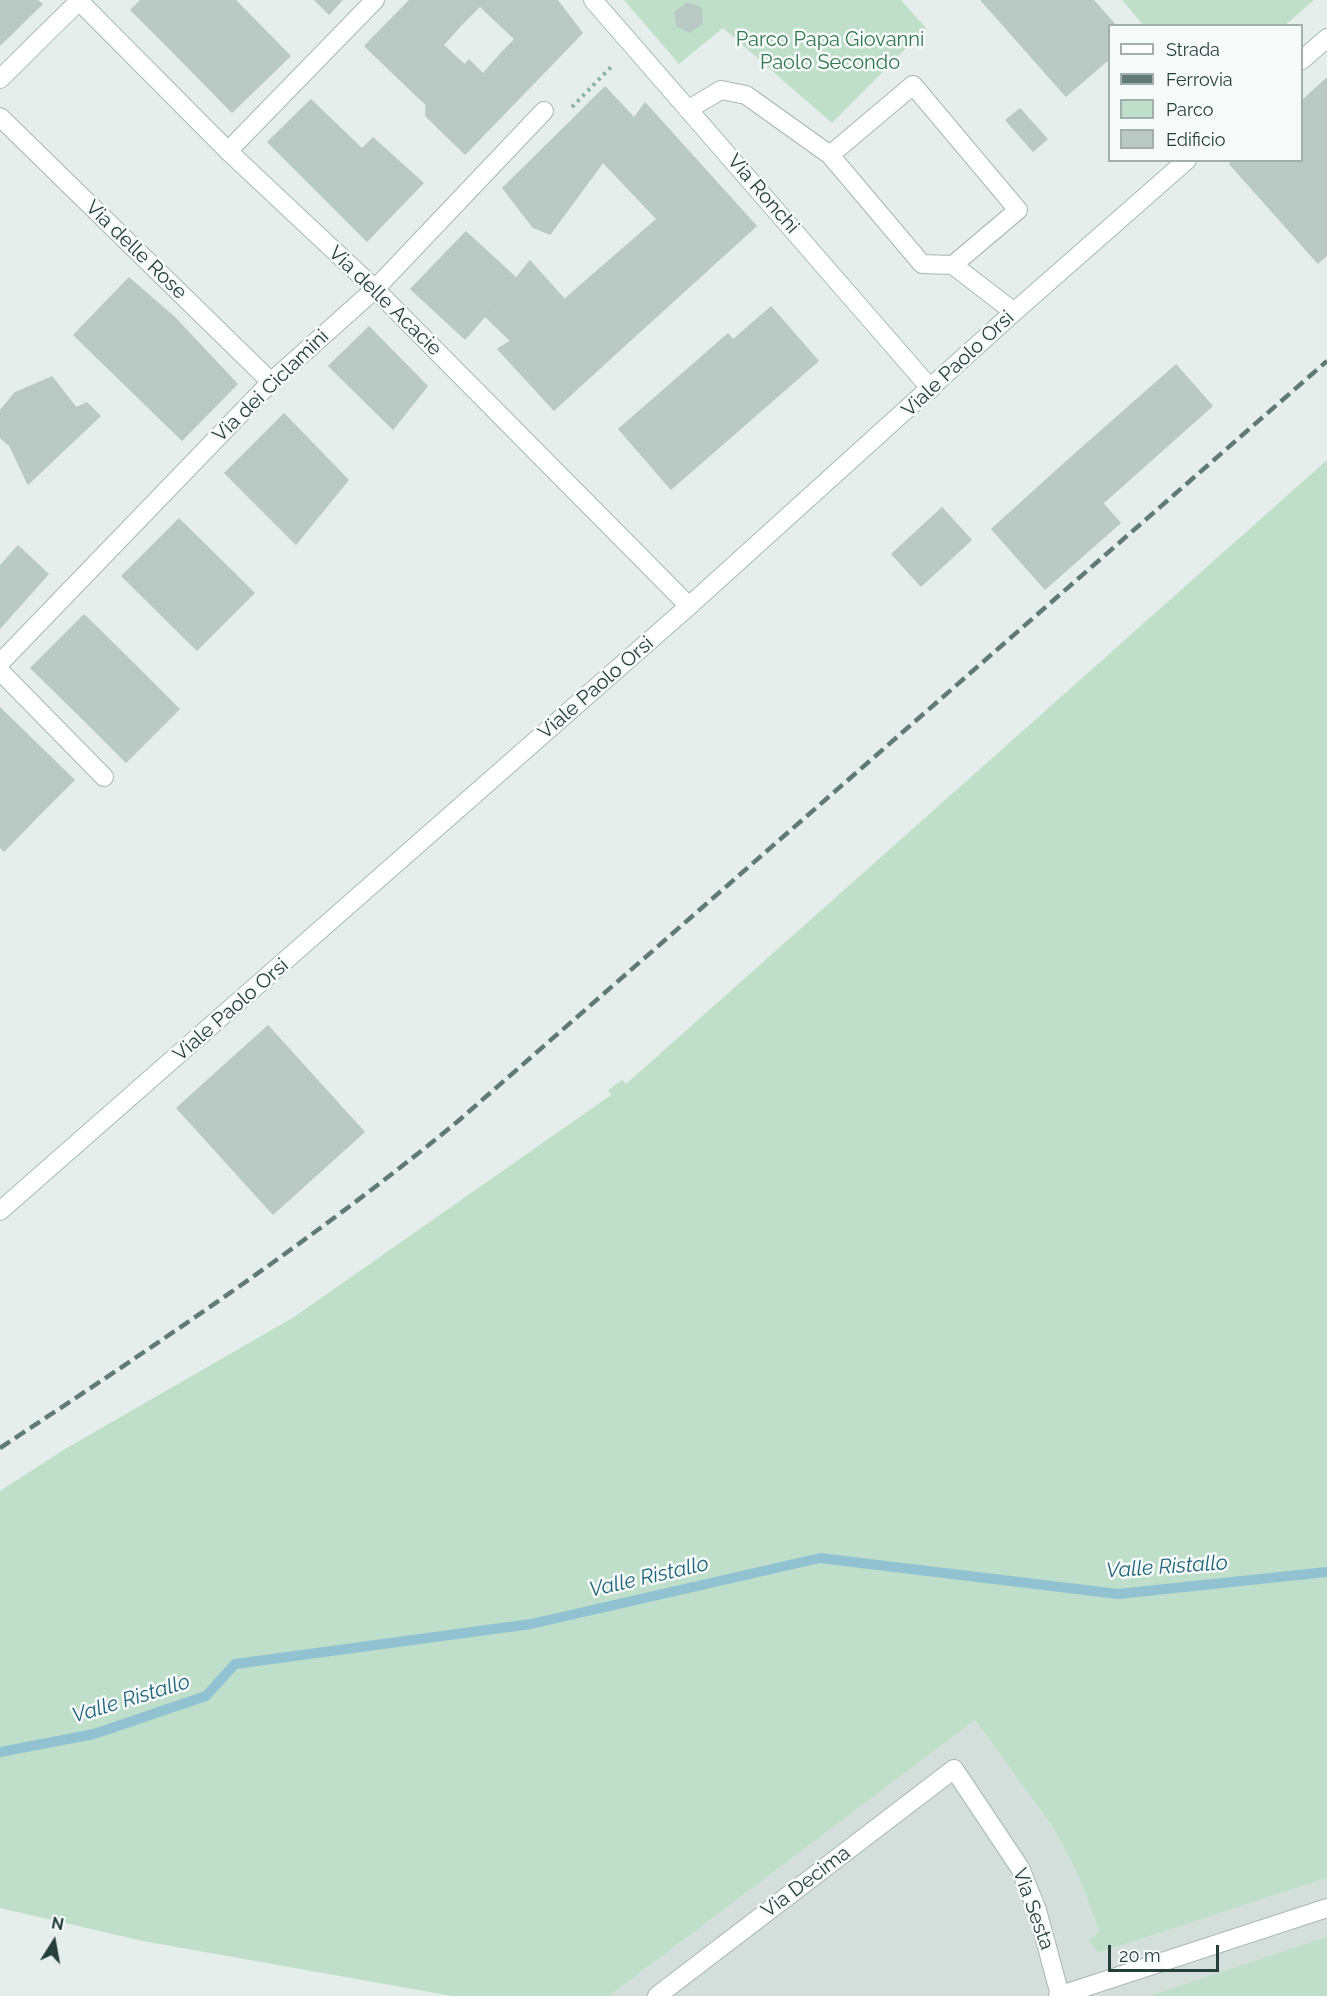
<!DOCTYPE html>
<style>
body{margin:0}
#map{position:relative;width:1327px;height:1996px;overflow:hidden;background:#e6eeeb;font-family:Raleway,sans-serif}
canvas{display:block}
.legend{position:absolute;left:1108px;top:24px;width:195px;height:138px;box-sizing:border-box;background:#f6faf9;border:2px solid #a2b0ad;margin:0;padding:8px 10px;list-style:none;font-size:18px;color:#25403b}
.legend li{display:flex;align-items:center;gap:12px;height:30px}
.legend b{width:30px;border:2px solid #a2b0ad}
.north{position:absolute;left:24px;top:1912px;width:60px;height:60px;-webkit-text-stroke:4px #f6faf9;paint-order:stroke;rotate:11deg;font-size:16px;font-weight:700;line-height:24px;text-align:center;color:#25403b}
.north::after{content:'';display:block;margin:auto;width:21px;height:27px;background:#25403b;clip-path:polygon(50% 0,100% 100%,50% 72%,0 100%)}
.scale{position:absolute;left:1108px;top:1945px;width:111px;height:27px;box-sizing:border-box;border:3px solid #25403b;border-top:0;padding-left:8px;font-size:18px;line-height:21px;white-space:nowrap;color:#25403b;-webkit-text-stroke:4px #f6faf9;paint-order:stroke}
</style>
<div id="map">
<canvas width="1327" height="1996"></canvas>
<ul class="legend">
<li><b style="height:8px;background:#fff"></b>Strada</li>
<li><b style="height:8px;background:#607b76"></b>Ferrovia</li>
<li><b style="height:16px;background:#bfdfca"></b>Parco</li>
<li><b style="height:16px;background:#bbc9c4"></b>Edificio</li>
</ul>
<div class="north">N</div>
<div class="scale">20 m</div>
</div>
<script>
const c = document.querySelector('canvas').getContext('2d');
c.lineJoin = 'round';
function paint(path, color) { c.fillStyle = color; c.fill(path, 'evenodd'); }
function trace(path, color, width, dash) { c.strokeStyle = color; c.lineWidth = width; c.lineCap = dash ? 'butt' : 'round'; c.setLineDash(dash || []); c.stroke(path); }
function write(font, color, halo, rows, align = 'center') {
  c.font = font + ' Raleway,sans-serif'; c.lineWidth = 5; c.setLineDash([]); c.textBaseline = 'middle'; c.strokeStyle = halo; c.fillStyle = color; for (const [text, x, y, turn = 0] of rows) {
    c.save(); c.translate(x, y); c.rotate((+turn || 0) * Math.PI / 180); c.textAlign = isNaN(turn) ? turn : align; if (halo) c.strokeText(text, 0, 0); c.fillText(text, 0, 0); c.restore();
  }
}
paint(new Path2D(`
 M975,1720L1053,1827L1080,1879L1099,1931L1090,1941L1098,1953L1327,1878V1996H609Z`), '#d4deda');
paint(new Path2D(`
 M624,0H901L926,28L832,123L723,28L679,64Z
 M1122,0H1314L1285,25L1144,26Z
 M1327,460V1878L1098,1953L1089,1941L1099,1931L1080,1879L1053,1827L975,1720L609,1996H452L143,1941L0,1908V1491L65,1449L294,1317L611,1095L608,1090L622,1080L626,1084Z
 M1327,1937V1996H1149Z`), '#bfdfca');
trace(new Path2D(`
 M0,1752L94,1734L206,1696L235,1664L531,1624L820,1558L1118,1594L1327,1572`), '#90c2d1', 10);
const building = new Path2D(`
 M0,0H37L42,4L0,45Z
 M141,0H235L238,3L180,59L131,10Z
 M315,0H342L329,14Z
 M410,0H433L460,26L443,45L457,58L418,97L365,46Z
 M433,0H486L460,26Z
 M486,0H557L582,33L528,89L498,57L515,39L480,6Z
 M981,0H1093L1116,26H1110V58L1066,96Z
 M238,3L290,56L232,112L180,59Z
 M687,3L701,8L702,23L690,32L677,26L675,12Z
 M498,57L528,89L465,154L426,116V104L418,97L457,58L465,65L469,60L483,74Z
 M1327,78V255L1318,263L1230,164L1233,160H1302V101Z
 M605,87L635,119L603,162L567,125Z
 M311,100L362,149L373,138L423,183L367,241L268,142Z
 M645,103L756,226L614,355L565,299L657,219L603,162Z
 M1020,109L1047,139L1033,151L1006,120Z
 M567,125L603,162L550,234L533,227L503,188Z
 M466,232L517,279L465,339L411,289Z
 M530,261L614,355L554,410L498,349L511,341L486,317Z
 M129,278L174,317L237,384L182,440L74,335Z
 M771,307L818,361L671,489L619,429L728,334L733,340Z
 M369,327L427,386L393,429L329,366Z
 M1176,365L1212,406L1103,503L1066,462Z
 M52,377L76,408L87,403L100,416L28,484L10,446L0,437V411L15,393Z
 M284,414L348,480L296,544L225,473Z
 M1066,462L1120,523L1045,589L992,529Z
 M942,508L971,540L921,586L892,554Z
 M179,519L254,593L197,650L122,576Z
 M18,546L48,574L0,628V566Z
 M84,615L137,667L84,720L31,668Z
 M137,667L179,709L126,762L84,720Z
 M0,708L74,780L36,818L0,782Z
 M0,782L36,818L4,851L0,847Z
 M268,1026L364,1132L273,1214L177,1108Z`);
paint(building, '#bbc9c4');
trace(building, '#b8c8c3', 1.5);
const street = new Path2D(`
 M0,79L79,1
 M689,109L721,90L746,95L830,155L922,264L953,265L1018,210L913,85L830,155
 M0,117L271,382
 M228,151L375,0
 M953,265L1014,312
 M0,663L271,382L375,289L544,111
 M0,671L104,777
 M657,1996L954,1769L1020,1868L1037,1910L1060,1995
 M1058,1996L1327,1908`);
const secondary = new Path2D(`
 M78,0L228,151L375,289L689,606
 M593,0L931,389
 M1302,60L1327,38
 M0,1211L689,606L1014,312L1187,160`);
trace(street, '#a8b6b3', 20);
trace(secondary, '#a4bab4', 20);
trace(new Path2D(`
 M572,107L613,65`), '#87b1a7', 4, [3, 4.5]);
trace(street, '#fff', 18);
trace(secondary, '#fff', 18);
trace(new Path2D(`
 M0,1448C156,1345 312,1241 457,1122L1327,361`), '#607b76', 4.5, [12, 6]);
write('20px', '#2f7751', '#f6faf9', [
 ["Parco Papa Giovanni",830,40],
 ["Paolo Secondo",830,63]
]);
write('20px', '#25403b', '#f6faf9', [
 ["Via Ronchi",763,194,49],
 ["Via delle Rose",136,250,44],
 ["Via delle Acacie",385,301,44],
 ["Viale Paolo Orsi",958,364,-43],
 ["Via dei Ciclamini",271,386,-44],
 ["Viale Paolo Orsi",596,688,-41],
 ["Viale Paolo Orsi",231,1010,-41],
 ["Via Decima",806,1882,-37],
 ["Via Sesta",1033,1909,70]
]);
write('italic 21px', '#1f657c', '#f6faf9', [
 ["Valle Ristallo",1167,1567,-4],
 ["Valle Ristallo",649,1577,-13],
 ["Valle Ristallo",131,1699,-17]
]);
</script>
